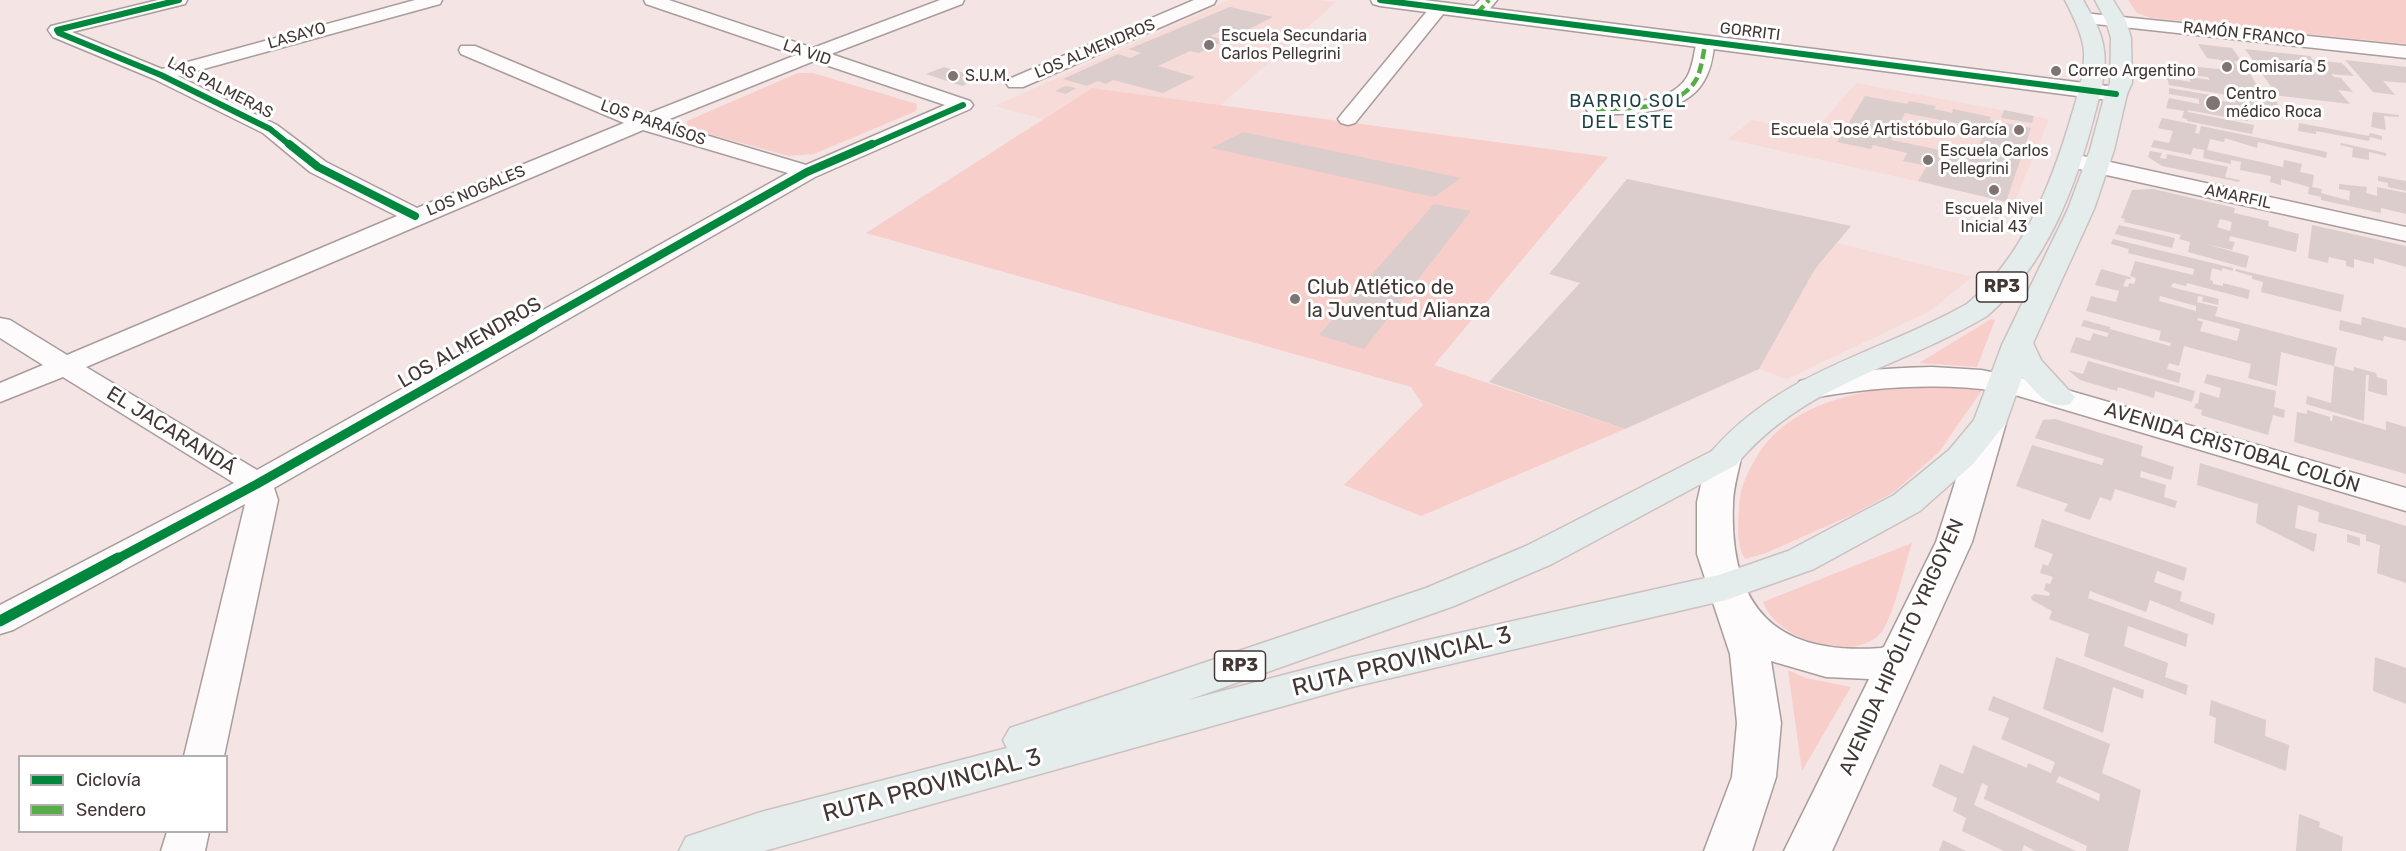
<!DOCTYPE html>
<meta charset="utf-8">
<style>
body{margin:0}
#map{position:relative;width:2406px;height:851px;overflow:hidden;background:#f4e4e3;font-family:Rubik,sans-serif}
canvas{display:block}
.legend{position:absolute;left:18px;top:755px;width:210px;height:78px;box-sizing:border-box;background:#fff;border:2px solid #b3afae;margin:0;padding:8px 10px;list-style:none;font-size:18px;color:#423735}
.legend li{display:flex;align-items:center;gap:12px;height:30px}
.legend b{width:30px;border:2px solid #b3afae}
</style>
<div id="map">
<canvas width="2406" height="851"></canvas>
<ul class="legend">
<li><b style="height:8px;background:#00873e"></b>Ciclovía</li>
<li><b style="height:8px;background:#56ac45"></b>Sendero</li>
</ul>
</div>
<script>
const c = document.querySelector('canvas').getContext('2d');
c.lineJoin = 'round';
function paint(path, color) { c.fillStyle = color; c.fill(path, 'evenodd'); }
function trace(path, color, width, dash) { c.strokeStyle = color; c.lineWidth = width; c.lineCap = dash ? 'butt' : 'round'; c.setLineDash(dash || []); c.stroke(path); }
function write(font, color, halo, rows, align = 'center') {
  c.font = font + ' Rubik,sans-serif'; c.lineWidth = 6; c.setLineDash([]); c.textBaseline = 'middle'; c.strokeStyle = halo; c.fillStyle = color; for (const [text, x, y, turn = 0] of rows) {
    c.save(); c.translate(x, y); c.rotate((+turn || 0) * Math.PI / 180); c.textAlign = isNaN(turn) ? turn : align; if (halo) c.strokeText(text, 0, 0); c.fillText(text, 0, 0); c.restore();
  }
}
paint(new Path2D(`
 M1230,0H1319L1336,2L1220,106L1092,88L1043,119L995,106Z
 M1856,83L2049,119L2014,203L1728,139L1752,120L1813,133Z
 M1838,243L1972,277L1930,311L1787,379L1759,369L1815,269Z`), '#f7dbd8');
paint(new Path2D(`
 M2128,0H2406V44L2151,18L2137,13Z
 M798,73H813L917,104L916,111L814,154L789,156L687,128V121Z
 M1092,88L1608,157L1434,365L1625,429L1421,516L1344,485L1423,405L1411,387L866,233Z
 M1991,319L1995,320L1977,367L1919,363Z
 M1918,384L1982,390L1939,452L1894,492L1854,514L1766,553L1745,559C1736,544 1738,527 1739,510C1739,490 1746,475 1756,458C1790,401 1858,392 1918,384Z
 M1912,543C1905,563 1893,620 1880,634C1850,664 1776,639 1763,602Z
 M1788,670L1806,678L1851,687L1802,771Z`), '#f8ceca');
paint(new Path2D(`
 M1230,7L1273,17L1239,34L1224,30L1210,36L1226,40L1199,53L1190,51L1158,66L1195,77L1163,93L1113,80L1106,84L1098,81L1087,86L1063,79L1118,54L1130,58L1141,53L1129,49Z
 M2198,44L2232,48L2242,62L2234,61L2241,72L2250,73L2257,86L2272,88L2245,49L2310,56L2313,60L2342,63L2354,76L2331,74L2334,77L2341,78L2353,92L2338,90L2350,104L2273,95L2279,107L2278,119L2267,117V113L2237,108V111L2248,113V121L2188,110V112L2254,125L2252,134L2187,121V119L2182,118L2184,111L2166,108L2169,98L2199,104V99L2169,94V88L2216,96V100L2235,103L2233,96L2169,85L2167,78L2191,82L2188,77L2210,80L2208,77L2184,74L2178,65L2228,70L2221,60L2207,58Z
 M2345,60L2406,67V83L2383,81L2395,95L2373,92Z
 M944,67L980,78L962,86L926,74Z
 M1065,86L1076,88L1066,94L1055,91Z
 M1865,96L1907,104L1909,101L1936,106L1934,109L1952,113L1953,109L1991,117L1989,120L2031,128L2006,202L1918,181L1927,166L1903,161L1907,153L1873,145L1871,149L1837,142ZM1905,113L1986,129L1974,157L1891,140Z
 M2283,108L2322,115V120L2284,113Z
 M2004,110L2034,116L2032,123L2001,118Z
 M2373,112L2399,115V117L2384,116L2386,130L2371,127Z
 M2162,118L2197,125L2195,133L2199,134L2201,126L2327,152L2326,158L2258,142L2257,148L2225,138L2224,142L2210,139L2207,150L2283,167L2284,160L2302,164L2300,172L2314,175L2312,187L2322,189L2321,193L2347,200L2349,201L2350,191L2339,189V184L2367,187L2366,193L2377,196V187L2406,193V214L2381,208V213L2321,200V197L2308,194L2309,187L2281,179V185L2270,182L2271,176L2240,170L2241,162L2231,160V164L2203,158L2204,150L2193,148L2191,155L2151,147L2154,140L2169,143L2173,131L2158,128Z
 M2299,123L2369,136L2370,133L2382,136V140L2370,137L2369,141L2316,131V134L2298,131Z
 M1243,132L1461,178L1434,197L1211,148Z
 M2341,143L2386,153V156L2369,152V160L2352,157L2353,148L2340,145Z
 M2150,151L2162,153L2160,158L2166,159L2167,154L2228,167L2225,177L2240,180L2239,182L2162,166L2148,157Z
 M2378,176L2406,181V191L2388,187V183L2378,181Z
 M1627,179L1851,226L1815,269L1759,369L1625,429L1489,382L1580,283L1549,274Z
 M2153,189L2235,208L2234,213L2269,221L2268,226L2299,234L2296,252L2230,236L2229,241L2235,242L2232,250L2206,244L2249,256L2246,268L2188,252L2190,242L2179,239L2181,235L2124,222L2125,219L2121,218L2132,190ZM2220,219L2232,222L2230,231L2217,227Z
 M1434,204L1471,211L1364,349L1319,335Z
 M2119,225L2175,238L2172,248L2115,234Z
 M2312,225L2406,246V267L2374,258V264L2354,259V268L2346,266V261L2329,257L2328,263L2308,258Z
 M2113,239L2233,268V271L2222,268V271L2212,268L2210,280L2213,281V284L2223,286V283L2250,290L2248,299L2187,283L2186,286L2173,283L2171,287L2219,299L2218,305L2202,301L2203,297L2198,296L2197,302L2218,307L2215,316L2337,348L2334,366L2281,352L2277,386L2248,378L2251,364L2184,346L2179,366L2169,363L2167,369L2181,373L2179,383L2070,352L2076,337L2090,341L2093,333L2107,337L2109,333L2081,326L2084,320L2110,327V329L2170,346L2171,343L2159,340L2161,331L2086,311L2091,296L2116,302L2119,291L2095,285L2101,269L2130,277L2131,279H2126L2123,286L2128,287L2129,283L2134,284L2136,278L2130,276L2135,261L2193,275L2194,269L2128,253L2129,249L2111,244ZM2160,296L2196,306V311L2159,301ZM2198,318L2240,329L2237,341L2200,331L2203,322L2197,320Z
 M2236,269L2344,295L2341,312L2261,292L2263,282L2252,279V276L2235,271Z
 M2362,317L2406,328V341L2384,336L2383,341L2339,330L2340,320L2361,325Z
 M2088,361L2195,391L2192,402L2155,391L2154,398L2118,387L2117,391L2080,380L2068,370L2083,374Z
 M2334,366L2354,371V367L2376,373L2377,377L2387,380V396L2368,391L2369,375H2366L2364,421L2306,404L2307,396L2331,403Z
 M2207,374L2276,391L2274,407L2285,410L2284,418L2273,415L2268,435L2201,415L2202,410L2194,408L2196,403L2198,404L2200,392L2219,398L2221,388L2204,383Z
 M2307,410L2330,417V421H2332L2333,415L2386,430V421L2406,427V474L2294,442L2297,412L2307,414Z
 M2055,419L2143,446L2141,456L2174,467L2171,480L2141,471L2140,477L2166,485L2164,497L2177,501L2175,508L2115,489L2111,501L2100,497L2090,520L2064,511L2068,504L2016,486L2032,445L2102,465L2104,459L2035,438L2043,420Z
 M2200,463L2406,526V583L2377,573L2380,545L2366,541V535L2318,522L2319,512L2298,505L2295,528L2317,534L2314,552L2256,523L2258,504L2197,485Z
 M2042,519L2187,568L2184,581L2157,571L2154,582L2182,592L2180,601L2215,614L2213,625L2150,600L2146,612L2090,591L2088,598L2188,634L2186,647L2128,626L2124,646L2168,663L2165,677L2188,685L2186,695L2084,656L2089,634L2049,619L2052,611L2032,600L2031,597L2034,594L2049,596L2050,593L2044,590L2046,583L2050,584L2053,577L2040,573L2043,564L2048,566L2053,554L2034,547Z
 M2347,534L2360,538V546L2347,542Z
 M2056,657L2144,690L2143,699L2113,687L2103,733L2043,709Z
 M2375,657L2406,668V704L2373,691Z
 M1993,696L2110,744L2102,773L2141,790L2128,851H2086L2087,846L1984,799L1988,786L1982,783L1974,805L2076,851H2035L2024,845L2022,851H2004L1962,831L1966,818L1953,811L1957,798L1932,786L1940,764L1963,774L1973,745L2027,768L2028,763L2051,773L2055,762L2001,739L2009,718L1988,710ZM2059,776L2100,794L2099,801L2056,782Z
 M2211,700L2266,720L2265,736L2289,745L2286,771L2214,743L2216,718L2209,715Z
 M2299,814L2320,822L2319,827L2343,837L2342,851H2296Z
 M1943,840L1966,851H1939Z`), '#dacdcc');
const minor = new Path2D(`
 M158,0H187L185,4L72,32L162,69L415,0H442L440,4L178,76L277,125L326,162L417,208L624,123L461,54L459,50L461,46H475L642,116L796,55L646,4L644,0H669L813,48L940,0H964L962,4L831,54L970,101L973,105L970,109L815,177L274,488L278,500L224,756H184L245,504L13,630L0,634V605L234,483L63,377L0,402V383L43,365L0,338V318L10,320L67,355L397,216L310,172L263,133L154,79L53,37L48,30L51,26ZM814,61L945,105L806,165L662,122ZM643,130L788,173L257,470L86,367Z
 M1194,0H1216L1214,4L1023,87H1009L1006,83L1009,79Z
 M1480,0H1497L1483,17H1471L1468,13Z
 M1439,3L1445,4L1448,8L1355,123L1348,125L1341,123L1338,119L1341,115L1433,4Z
 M2083,13L2406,46V58L2077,22L2074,18L2077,14Z
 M1706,36L1712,37L1715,41C1713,53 1712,66 1706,77C1688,116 1632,113 1596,115L1589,113L1586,109L1589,105L1596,103C1624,102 1670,105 1687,77C1693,67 1694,52 1697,41L1700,37Z
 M2069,153L2406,227V241L2061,165L2058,160L2061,155Z
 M167,832H209L205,851H161Z`);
const tertiary = new Path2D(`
 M1371,0H1424L2116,87L2124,89L2127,94L2124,99L2116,101L1380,6L1373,4Z`);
const secondary = new Path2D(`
 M1932,367L1981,370L2036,381L2406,488V511L2005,392C1939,382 1876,387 1811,398L1800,395L1795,388L1800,381C1843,371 1888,368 1932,367Z
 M1990,413L2002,416L2006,423L1972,542L1832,851H1784L1869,679L1826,677L1771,661L1781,723L1776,777L1752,851H1704L1732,777L1737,723L1730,654L1697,554V502L1707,458L1712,451L1724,448L1736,451L1741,458C1738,473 1733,489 1733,504C1729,608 1776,656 1881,648L1884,647L1936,542L1974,423L1978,416Z`);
const primary = new Path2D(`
 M2065,0H2083C2092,16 2102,32 2104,50C2107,72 2100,93 2095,113C2076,187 2046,266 1987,316C1900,368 1804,383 1736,465L1552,564L1454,606L1188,700L1352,657L1719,575L1788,551L1894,495L1949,450L1974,420L2002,345L2068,209L2090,150L2105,94L2110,83L2111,38L2106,21L2095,0H2113L2126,21L2131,38L2132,83L2127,94L2114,150L2094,209L2033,343L2041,360L2075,397L2070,404C2047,410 2037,392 2022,377L2006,423L1973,464L1920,511L1814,569L1726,600L1352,687L764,851H679L686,837L761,812L1007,748L1003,740L1010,728L1426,588L1526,546L1712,451C1783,370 1878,354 1967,304C2023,257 2052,183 2072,114C2078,94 2085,73 2084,51C2082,33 2073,16 2065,0Z`);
trace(minor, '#a99d9c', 3);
trace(tertiary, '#a99d9c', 3);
trace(secondary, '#a99d9c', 3);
trace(primary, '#cac2c1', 3);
paint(minor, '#fdfbfb');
paint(tertiary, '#fdfbfb');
paint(secondary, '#fdfbfb');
paint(primary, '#e5ecec');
trace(new Path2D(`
 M1477,13L1489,0
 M1596,109C1627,108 1680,111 1697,78C1702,67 1703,53 1706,41`), '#56ac45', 4.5, [10, 4.5]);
trace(new Path2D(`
 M179,0L57,30L59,33L161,75L270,129L291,146
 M1380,0L2116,94
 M869,146L963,105`), '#00873e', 6);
trace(new Path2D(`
 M289,144L318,167L415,216
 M531,328L807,172L872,144`), '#00873e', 8);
trace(new Path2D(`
 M115,560L257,484L534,327`), '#00873e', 9);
trace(new Path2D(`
 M0,621L118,558`), '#00873e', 11);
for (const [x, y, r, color] of [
 [1209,45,6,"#807472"],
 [2227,67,6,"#807472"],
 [2056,71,6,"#807472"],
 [953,76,6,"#807472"],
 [2213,103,8,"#807472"],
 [2019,130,6,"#807472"],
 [1928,160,6,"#807472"],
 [1994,190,6,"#807472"],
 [1295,299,6,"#807472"]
]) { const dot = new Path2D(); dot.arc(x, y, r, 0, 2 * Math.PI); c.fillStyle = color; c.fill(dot); trace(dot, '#fff', 2); }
write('16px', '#423735', '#fff', [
 ["GORRITI",1750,32,7],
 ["RAMÓN FRANCO",2244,34,6],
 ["LASAYO",297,36,-16],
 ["LOS ALMENDROS",1095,49,-23],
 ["LA VID",807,53,19],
 ["LAS PALMERAS",220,88,27],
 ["LOS PARAÍSOS",653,123,19],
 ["LOS NOGALES",476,191,-23],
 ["AMARFIL",2238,197,12]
]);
write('16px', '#423735', '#fff', [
 ["Escuela Secundaria",1221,36],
 ["Carlos Pellegrini",1221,54],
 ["Comisaría 5",2239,67],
 ["Correo Argentino",2068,71],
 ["S.U.M.",965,76],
 ["Centro",2226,94],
 ["médico Roca",2226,112],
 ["Escuela José Artistóbulo García",2007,130,"right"],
 ["Escuela Carlos",1940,151],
 ["Pellegrini",1940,169],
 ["Escuela Nivel",1994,209,"center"],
 ["Inicial 43",1994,227,"center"]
], 'left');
c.letterSpacing = '1.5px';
write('18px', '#1c3f42', '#fff', [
 ["BARRIO SOL",1628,102],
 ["DEL ESTE",1628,123]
]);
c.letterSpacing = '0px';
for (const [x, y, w] of [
 [2002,287,51],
 [1240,666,51]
]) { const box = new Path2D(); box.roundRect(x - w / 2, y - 15, w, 30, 4.5); c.fillStyle = '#fff'; c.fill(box); trace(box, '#423735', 1.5); }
write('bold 18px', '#423735', null, [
 ["RP3",2002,287],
 ["RP3",1240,666]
]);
write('20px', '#423735', '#fff', [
 ["Club Atlético de",1307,288],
 ["la Juventud Alianza",1307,311]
], 'left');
write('20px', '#423735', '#fff', [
 ["LOS ALMENDROS",470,343,-30],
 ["EL JACARANDÁ",171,431,32],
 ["AVENIDA CRISTOBAL COLÓN",2232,448,17],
 ["AVENIDA HIPÓLITO YRIGOYEN",1902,647,-66]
]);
write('24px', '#423735', '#fff', [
 ["RUTA PROVINCIAL 3",1402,662,-14],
 ["RUTA PROVINCIAL 3",932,786,-15]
]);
</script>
